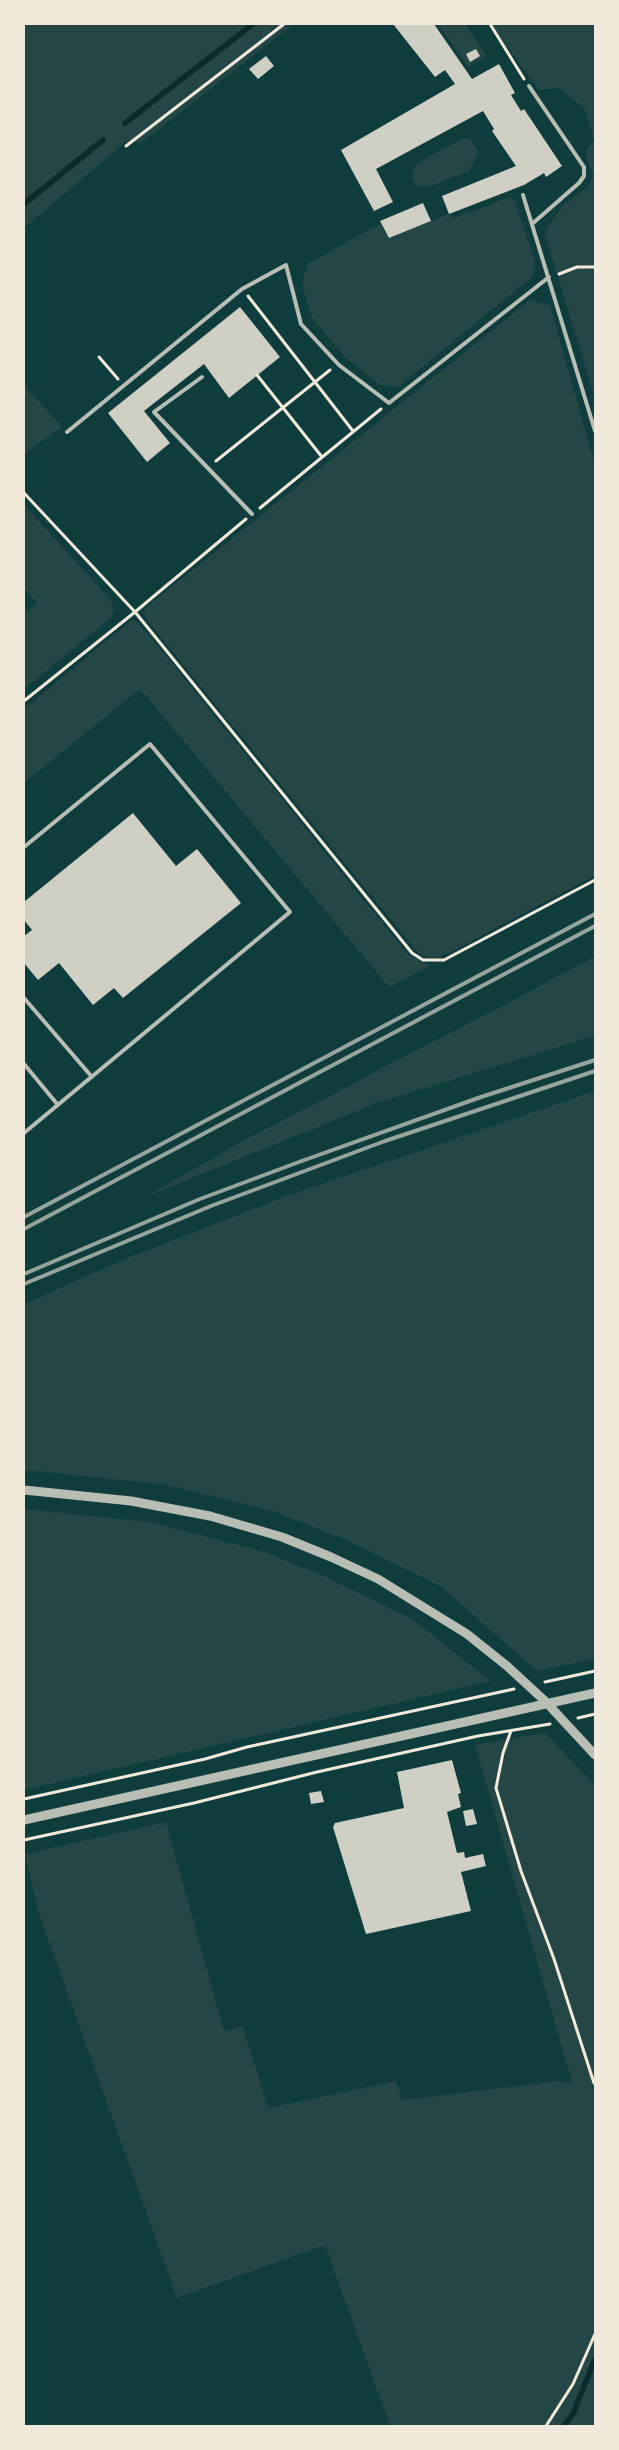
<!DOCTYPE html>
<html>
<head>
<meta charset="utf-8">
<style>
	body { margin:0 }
	#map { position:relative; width:619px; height:2450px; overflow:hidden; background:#0f3d3e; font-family:"IBM Plex Sans",sans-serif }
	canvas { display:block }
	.frame { position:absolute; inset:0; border:25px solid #f1e9da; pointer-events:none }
</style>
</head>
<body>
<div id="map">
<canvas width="619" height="2450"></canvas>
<div class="frame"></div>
</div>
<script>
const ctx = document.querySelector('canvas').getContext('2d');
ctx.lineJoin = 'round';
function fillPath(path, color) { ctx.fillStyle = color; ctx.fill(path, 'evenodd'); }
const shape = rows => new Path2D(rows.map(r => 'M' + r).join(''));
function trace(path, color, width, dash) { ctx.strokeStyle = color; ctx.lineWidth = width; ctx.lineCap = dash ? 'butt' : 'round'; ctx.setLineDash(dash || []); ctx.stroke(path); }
const green = shape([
	[24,24,294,24,141,143,127,141,24,228],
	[438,24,465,24,487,56,468,67],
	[490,24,595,24,595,398,544,232,564,204,588,187,593,175,585,153,594,140,585,109,559,88,539,90],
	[464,138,471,139,479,152,469,171,431,186,416,186,412,177,416,164],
	[510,197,515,201,536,265,532,277,398,387,380,385,346,358,312,318,303,289,304,273,308,263,381,224,389,238,449,214,454,218],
	[530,300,550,305,595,465,595,875,457,949,437,958,428,958,419,954,149,623,143,613,149,605],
	[24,385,62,427,24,454],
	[24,505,111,600,114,610,111,618,24,689,24,614,37,603,24,588],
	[133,619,150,636,409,956,431,965,389,987,140,689,24,783,24,709],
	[595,957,595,1036,377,1103,143,1198,241,1142],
	[595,1091,595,1659,537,1671,440,1586,343,1539,275,1512,162,1484,24,1470,24,1304,120,1261,286,1196],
	[24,1509,151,1522,265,1552,326,1577,411,1618,491,1681,24,1790],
	[545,1733,595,1785,595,2426,390,2426,325,2245,177,2298,39,1914,25,1854,166,1822,224,2031,243,2026,268,2108,396,2081,402,2100,559,2081,572,2083,475,1745]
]);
const stream = shape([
	[125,123,253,24],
	[24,204,103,140],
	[564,2426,573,2414,595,2359]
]);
const building = shape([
	[393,24,434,24,472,79,499,64,515,93,511,95,521,111,524,109,562,166,546,177,544,173,524,185,449,214,442,196,516,166,492,131,494,129,483,111,376,169,393,202,374,211,341,150,455,84,445,70,435,77],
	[476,49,480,56,470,62,466,54],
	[266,56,274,66,258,79,249,69],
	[423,203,431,221,389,238,380,221],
	[240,307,280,357,229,398,204,364,144,411,170,443,147,462,108,413],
	[133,813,176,866,197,849,241,903,123,998,114,988,93,1005,59,963,38,980,24,963,24,936,32,930,24,920,24,902],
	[452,1760,461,1793,458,1794,461,1807,447,1812,457,1853,464,1852,465,1858,483,1854,486,1866,461,1872,471,1911,366,1934,333,1827,335,1823,404,1808,397,1772],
	[321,1791,324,1802,311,1804,309,1793],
	[473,1809,477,1824,466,1826,463,1811]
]);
const path = shape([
	[490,24,524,79],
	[126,146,284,24],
	[559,274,577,267,595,267],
	[248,296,353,431],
	[99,357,118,379],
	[257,375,322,457],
	[216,461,330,370],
	[24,493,135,612,412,953,423,960,444,960,595,880],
	[260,508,381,409],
	[24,701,135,612,246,519],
	[545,1682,595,1671],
	[578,1718,595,1714],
	[511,1731,503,1753,496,1788,521,1871,554,1959,594,2083],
	[24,1799,205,1759,247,1747,514,1689],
	[24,1840,194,1803,317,1772,478,1736,550,1724],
	[546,2426,573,2384,595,2334]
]);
const service = shape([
	[529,86,584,167,584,176,579,183,532,224],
	[523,195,595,431],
	[202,377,154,412,252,514],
	[67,432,242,289,286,265,301,324,339,365,389,403,549,277],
	[24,847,150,744,290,912,24,1133],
	[24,998,92,1077],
	[24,1064,58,1105]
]);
const tertiary = shape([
	[24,1490,131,1501,210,1516,282,1537,331,1557,378,1579,467,1634,507,1666,545,1701,595,1755],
	[24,1820,595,1693]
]);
const rail = shape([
	[24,1217,595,914],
	[24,1229,595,926],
	[24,1274,200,1199,299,1162,481,1097,595,1060],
	[24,1284,211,1206,385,1141,595,1071]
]);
fillPath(green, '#244646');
trace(stream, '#0a2a2b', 5.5);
fillPath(building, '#cfcfc3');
trace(path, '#f1e9da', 3);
trace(service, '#b8beb3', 4);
trace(tertiary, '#b8beb3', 9);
trace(rail, '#97a49c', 4);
</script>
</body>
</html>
